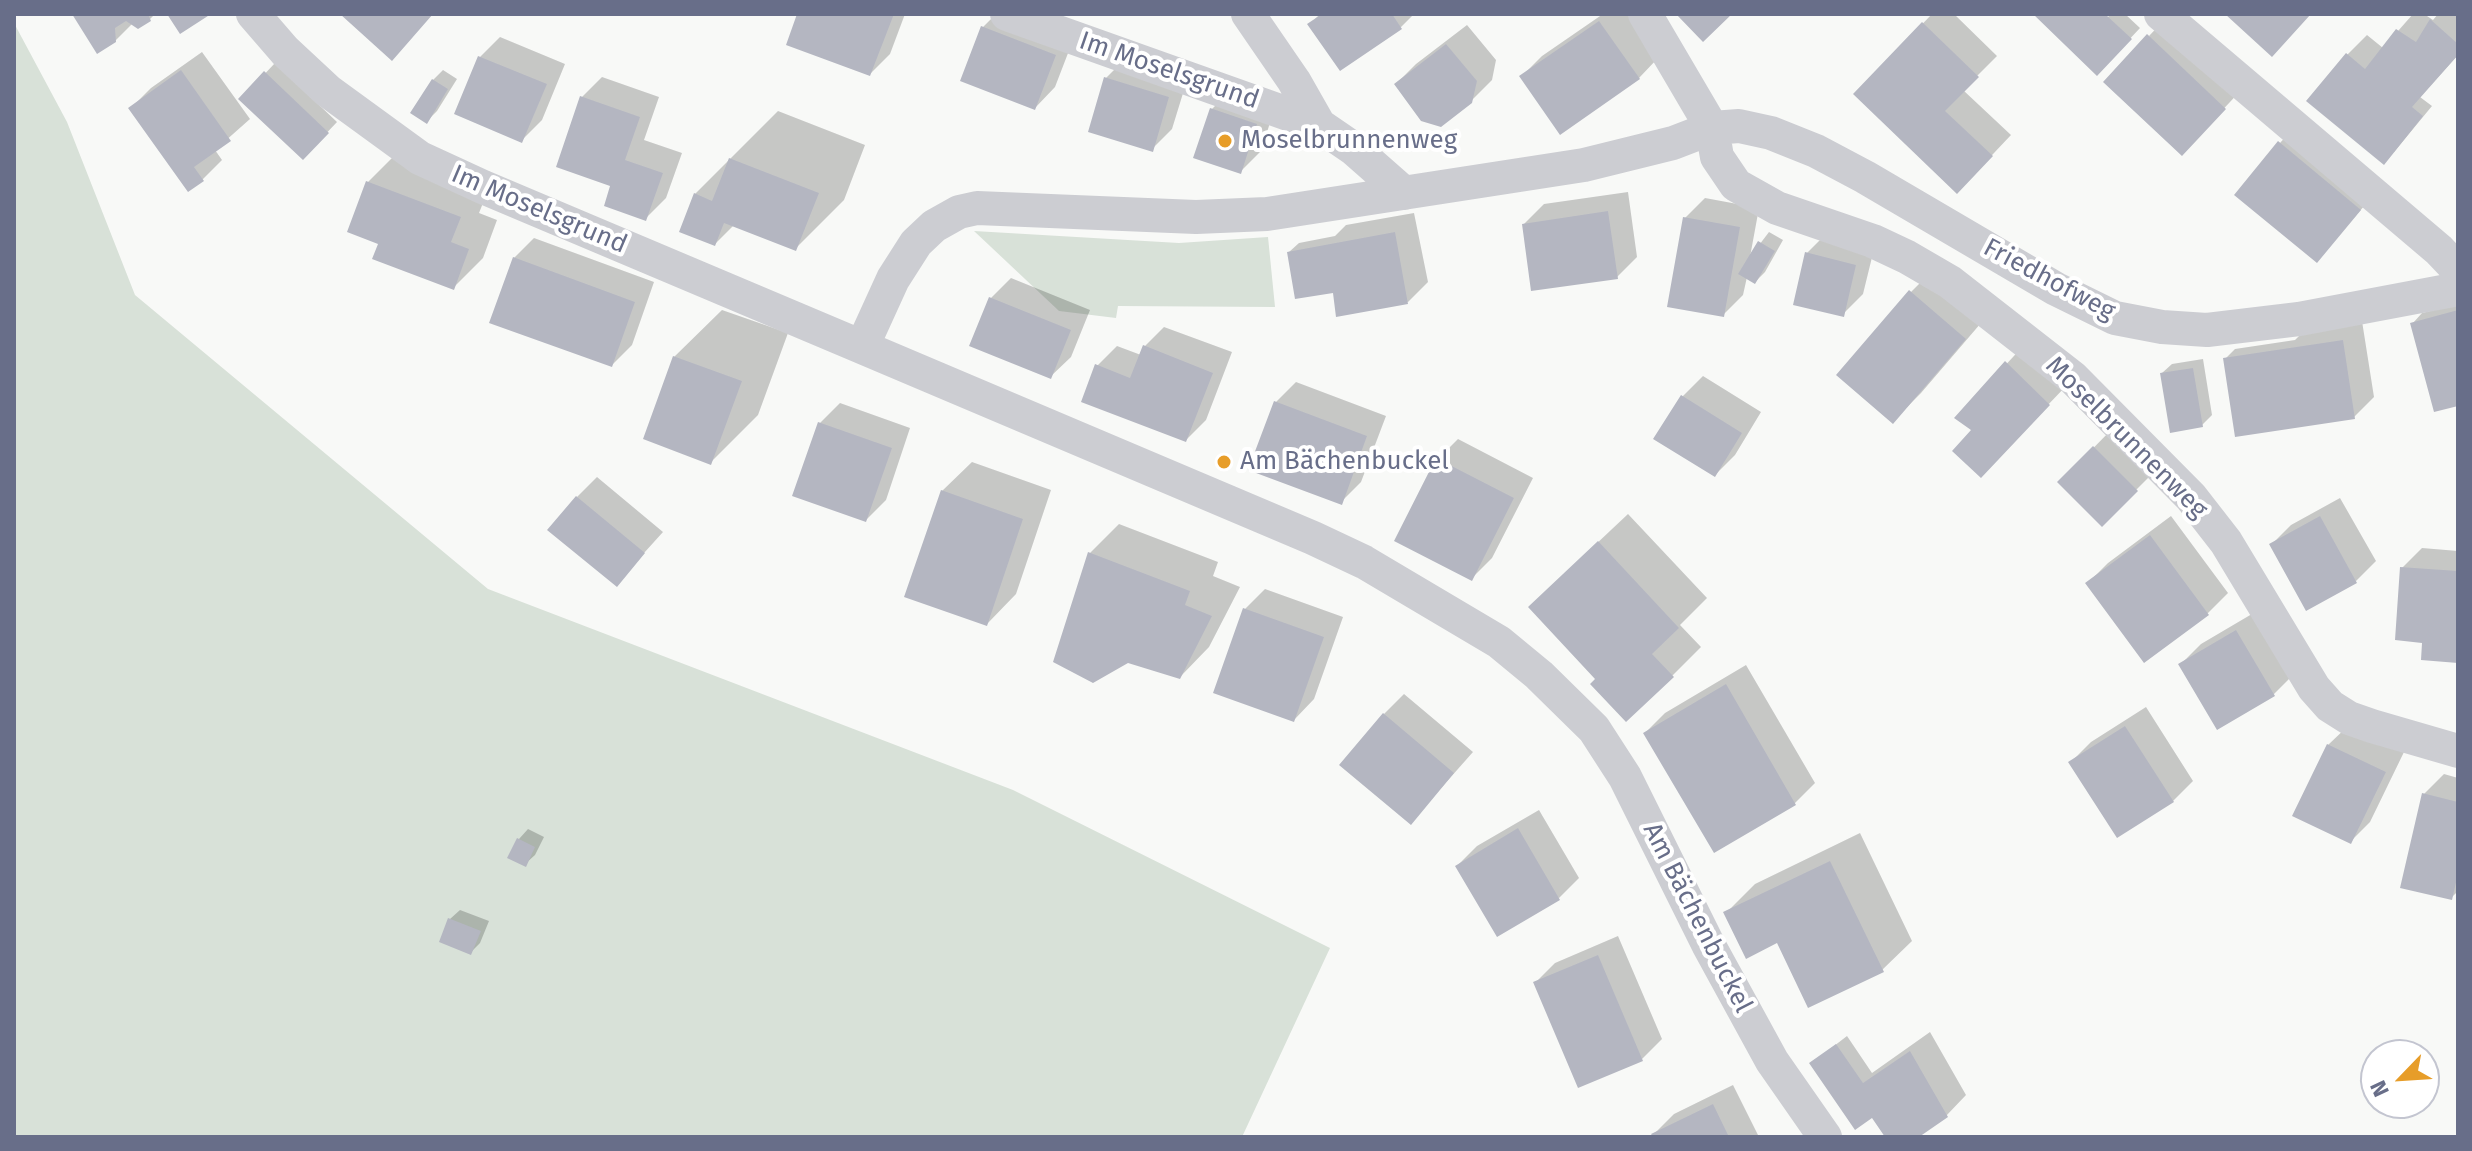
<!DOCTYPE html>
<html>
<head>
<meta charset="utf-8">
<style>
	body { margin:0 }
	#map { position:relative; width:2472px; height:1151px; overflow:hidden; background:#f8f9f7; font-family:"Fira Sans",sans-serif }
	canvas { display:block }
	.frame { position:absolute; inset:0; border:16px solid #686e89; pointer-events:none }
	.north { position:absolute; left:2360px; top:1039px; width:80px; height:80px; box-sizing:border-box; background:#fff; border:2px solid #c3c5d0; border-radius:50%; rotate:245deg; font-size:22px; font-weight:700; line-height:32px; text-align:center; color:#686e89 }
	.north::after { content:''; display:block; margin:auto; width:28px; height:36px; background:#e79d29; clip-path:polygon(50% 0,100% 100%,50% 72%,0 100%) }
</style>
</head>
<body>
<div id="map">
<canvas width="2472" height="1151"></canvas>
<div class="frame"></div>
<div class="north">N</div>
</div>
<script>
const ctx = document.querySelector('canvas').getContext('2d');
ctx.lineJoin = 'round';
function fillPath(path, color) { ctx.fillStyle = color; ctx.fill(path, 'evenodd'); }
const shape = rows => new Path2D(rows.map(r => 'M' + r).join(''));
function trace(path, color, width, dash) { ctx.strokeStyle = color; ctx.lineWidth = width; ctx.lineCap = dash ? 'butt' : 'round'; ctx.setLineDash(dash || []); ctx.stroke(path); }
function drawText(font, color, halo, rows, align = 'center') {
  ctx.font = font + ' "Fira Sans",sans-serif'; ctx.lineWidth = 8; ctx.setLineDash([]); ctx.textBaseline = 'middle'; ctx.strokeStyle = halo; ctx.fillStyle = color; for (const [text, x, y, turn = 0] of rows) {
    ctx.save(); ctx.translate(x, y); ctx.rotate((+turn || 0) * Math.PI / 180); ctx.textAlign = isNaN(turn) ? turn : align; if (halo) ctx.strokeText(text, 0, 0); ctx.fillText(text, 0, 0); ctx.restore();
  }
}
const green = shape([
	[14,23,67,122,135,295,488,589,1013,790,1330,948,1242,1137,14,1137],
	[974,231,1179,243,1268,237,1275,307,1118,306,1116,318,1059,311]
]);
const shadow = shape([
	[74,14,155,14,150,19,133,23,115,41],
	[800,14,905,14,890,54,870,74],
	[996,14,1075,35,1055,87,1035,108,983,27],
	[1320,14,1414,14,1401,27,1310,24],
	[1603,14,1628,14,1658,58,1639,78,1522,76,1542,56],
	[1932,14,1954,14,1997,56,1963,90,2011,135,1977,171,1855,94],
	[2036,14,2106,14,2102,18,2105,20,2111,14,2125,14,2140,28,2097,74],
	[2413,14,2424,14,2433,20,2438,14,2458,14,2458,55,2420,97,2432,106,2394,152,2347,55,2367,35,2383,48],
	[2168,16,2244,87,2201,133,2149,36],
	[1467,25,1496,60,1492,80,1471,101,1396,84,1416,64],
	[500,37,565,64,542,120,522,140,480,57],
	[202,52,250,119,215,150,222,160,202,180,131,108,151,88],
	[1126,58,1188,77,1172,129,1152,149,1106,78],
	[275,63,337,122,303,158,241,99],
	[443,70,457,79,437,111,427,121,433,80],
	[602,77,659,97,644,140,682,153,666,198,646,218,613,184,582,97],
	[1232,89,1276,104,1261,151,1241,171,1212,109],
	[778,111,865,145,844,200,796,248,734,225,715,244,695,194],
	[2289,133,2379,189,2317,260,2280,143],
	[397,153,489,188,479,213,497,220,483,258,454,287,381,242,368,182],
	[1628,192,1637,257,1617,277,1524,224,1544,204],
	[1705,198,1759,208,1750,257,1769,232,1783,240,1765,272,1755,282,1747,277,1743,295,1723,315,1685,218],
	[1414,213,1428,282,1408,302,1334,291,1289,252,1299,243,1335,236,1346,225],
	[1827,233,1875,245,1863,294,1843,314,1807,253],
	[534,238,654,282,632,345,612,365,514,258],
	[1940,263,1993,309,1921,393,1892,422,1911,292],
	[1011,278,1090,310,1071,357,1050,377,991,298],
	[2458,304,2458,404,2413,323,2422,313],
	[722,310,788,333,758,415,711,462,674,357],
	[2362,321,2374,397,2354,417,2225,359,2235,349,2295,340,2305,330],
	[1164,327,1232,352,1206,420,1186,440,1097,366,1117,346,1141,355,1144,347],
	[2027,342,2068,384,2000,455,1957,417],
	[2203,359,2212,415,2202,425,2162,373,2172,364],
	[1703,376,1761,412,1735,455,1715,475,1656,438,1683,396],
	[1296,382,1386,416,1361,482,1341,502,1251,469,1276,402],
	[840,403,910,428,886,500,866,520,820,423],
	[2114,427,2157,469,2102,524,2060,482],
	[1458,439,1533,478,1492,558,1472,578,1438,459],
	[972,462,1051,490,1016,594,987,624,942,491],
	[597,477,663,532,616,584,577,497],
	[2340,498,2376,561,2356,581,2271,545,2291,525],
	[1628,514,1707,598,1680,625,1701,647,1672,676,1598,678,1560,578],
	[2171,516,2228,593,2208,613,2144,660,2088,583,2108,563],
	[1119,524,1218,562,1213,576,1240,587,1209,647,1180,677,1090,553],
	[2422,548,2458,551,2458,661,2424,641,2402,568],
	[1265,589,1343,617,1314,699,1294,720,1245,609],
	[2257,611,2294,674,2274,694,2217,727,2181,664,2201,644],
	[1746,665,1815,783,1795,803,1715,850,1645,733,1665,713],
	[1404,694,1473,752,1411,822,1384,714],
	[2146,707,2193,781,2173,801,2071,762,2091,742],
	[2349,725,2404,752,2370,822,2350,842,2328,745],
	[2444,774,2458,778,2458,891,2451,898,2424,794],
	[1539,810,1579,878,1559,898,1457,866,1477,846],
	[528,829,544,837,535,855,525,864,519,839],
	[1860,833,1912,941,1882,970,1778,941,1726,913,1755,884],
	[460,910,489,921,480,943,470,953,450,919],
	[1618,936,1662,1039,1642,1059,1535,983,1555,963],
	[1930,1032,1966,1095,1946,1116,1916,1137,1887,1137,1873,1115,1812,1063,1847,1036,1872,1073],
	[1733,1085,1759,1137,1655,1137,1654,1134,1674,1114]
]);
const building = shape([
	[72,14,148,14,151,21,138,29,126,21,115,28,116,42,97,54],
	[167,14,211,14,180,34],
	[340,14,433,14,392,61],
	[797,14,894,14,870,76,786,45],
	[1322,14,1392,14,1402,29,1340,71,1307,24],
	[1676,14,1732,14,1703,42],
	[2033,14,2105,14,2132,39,2097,76],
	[2225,14,2311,14,2272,57],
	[2430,19,2458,44,2458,55,2412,107,2423,116,2384,165,2306,101,2346,53,2365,69,2396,29,2416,42],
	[1599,21,1640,79,1560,135,1519,76],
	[1922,22,1979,77,1945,111,1993,156,1957,194,1853,94],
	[981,26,1056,55,1035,110,960,81],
	[2147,34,2226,109,2182,156,2103,82],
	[1446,44,1477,81,1472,103,1441,127,1421,121,1394,84],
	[478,56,547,84,522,143,454,114],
	[181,70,231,141,194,167,204,181,188,192,128,108],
	[264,71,329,133,303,160,238,99],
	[1104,77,1169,97,1153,152,1088,132],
	[432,79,448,89,427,124,410,113],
	[580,96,640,117,625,160,663,173,646,221,604,206,610,186,556,167],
	[1210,108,1257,124,1241,174,1193,158],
	[2278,141,2361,210,2317,263,2234,195],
	[729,158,819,193,796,251,724,223,715,246,679,232,694,193,712,201],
	[366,181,461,217,451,242,469,249,454,290,372,259,378,244,347,232],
	[1608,211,1618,279,1531,291,1522,224],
	[1683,217,1740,227,1724,317,1667,307],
	[1395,232,1408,304,1336,317,1333,293,1295,299,1287,252],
	[1758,241,1775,251,1755,284,1738,274],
	[1805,252,1856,265,1844,317,1793,305],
	[513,257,635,302,612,367,489,323],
	[1909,290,1966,339,1893,424,1836,375],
	[989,297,1071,330,1051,379,969,346],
	[2458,310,2458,406,2434,412,2410,323],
	[2343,340,2355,419,2235,437,2223,358],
	[1143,345,1213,373,1186,442,1081,402,1095,364,1130,378],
	[673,356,742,381,711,465,643,439],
	[2005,361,2050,405,1981,478,1952,451,1971,430,1954,418],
	[2193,368,2203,427,2170,433,2160,373],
	[1681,395,1742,433,1715,477,1653,439],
	[1274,401,1367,436,1342,505,1248,470],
	[818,422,892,448,866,522,792,496],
	[2093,446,2138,491,2102,527,2057,482],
	[1436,458,1514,498,1472,581,1394,541],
	[941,490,1023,519,987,626,904,597],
	[576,496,645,553,617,587,547,530],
	[2320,516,2357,583,2306,611,2269,544],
	[2150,535,2209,615,2144,663,2085,583],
	[1598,541,1679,628,1652,654,1674,677,1626,722,1590,684,1595,679,1528,607],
	[1088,552,1190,591,1185,605,1212,616,1180,679,1128,663,1093,683,1053,662],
	[2400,567,2458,571,2458,663,2421,660,2422,643,2395,640],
	[1243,608,1324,637,1294,722,1213,693],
	[2236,630,2275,696,2217,730,2178,664],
	[1726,684,1796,805,1714,853,1643,733],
	[1383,713,1454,773,1411,825,1339,765],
	[2125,726,2174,802,2117,838,2068,762],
	[2327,744,2386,772,2351,844,2292,816],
	[2422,793,2458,802,2458,874,2452,900,2400,888],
	[1518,828,1560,900,1497,937,1455,866],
	[517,838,535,847,526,867,507,858],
	[1830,861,1884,972,1808,1008,1777,943,1746,959,1723,912],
	[448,918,481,931,471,955,439,942],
	[1598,955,1643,1061,1578,1088,1533,982],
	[1836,1044,1863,1083,1910,1051,1948,1117,1919,1137,1885,1137,1872,1118,1855,1130,1809,1063],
	[1713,1104,1729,1137,1653,1137,1651,1134]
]);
const minor = shape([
	[253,14,285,51,328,91,420,158,483,187,862,347],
	[1007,14,1319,125,1354,149,1404,193],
	[1248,14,1294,81,1319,125],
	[1645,14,1712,128,1717,157,1736,185,1777,208,1873,241,1907,257,1950,282,2073,378,2191,497,2226,542,2314,688,2330,706,2349,718,2372,726,2458,751],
	[2161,14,2439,250,2458,270],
	[1825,1137,1772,1061,1708,944,1625,777,1594,729,1539,675,1499,642,1364,562,1313,538,862,347,893,279,916,243,934,226,959,212,977,208,1196,217,1267,214,1584,165,1673,143,1712,128,1739,126,1771,133,1816,151,1865,177,2056,289,2115,318,2162,327,2207,330,2299,319,2458,289]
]);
const markers = [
	[1225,141,8,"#e79d29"],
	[1224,462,8,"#e79d29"]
];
const streetNames = [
	["Im Moselsgrund",1169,71,19],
	["Im Moselsgrund",539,210,23],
	["Friedhofweg",2049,280,28],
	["Moselbrunnenweg",2126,438,45],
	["Am Bächenbuckel",1697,918,63]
];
const poiNames = [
	["Moselbrunnenweg",1241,141],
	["Am Bächenbuckel",1240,462]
];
fillPath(green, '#d8e1d8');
fillPath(shadow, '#0003');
fillPath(building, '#b4b6c1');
trace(minor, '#cccdd2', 34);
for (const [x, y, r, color] of markers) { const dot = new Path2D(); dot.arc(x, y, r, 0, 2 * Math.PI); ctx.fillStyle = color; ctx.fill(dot); trace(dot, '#fff', 3); }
drawText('26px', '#686e89', '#fff', streetNames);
drawText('26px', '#686e89', '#fff', poiNames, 'left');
</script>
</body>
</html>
